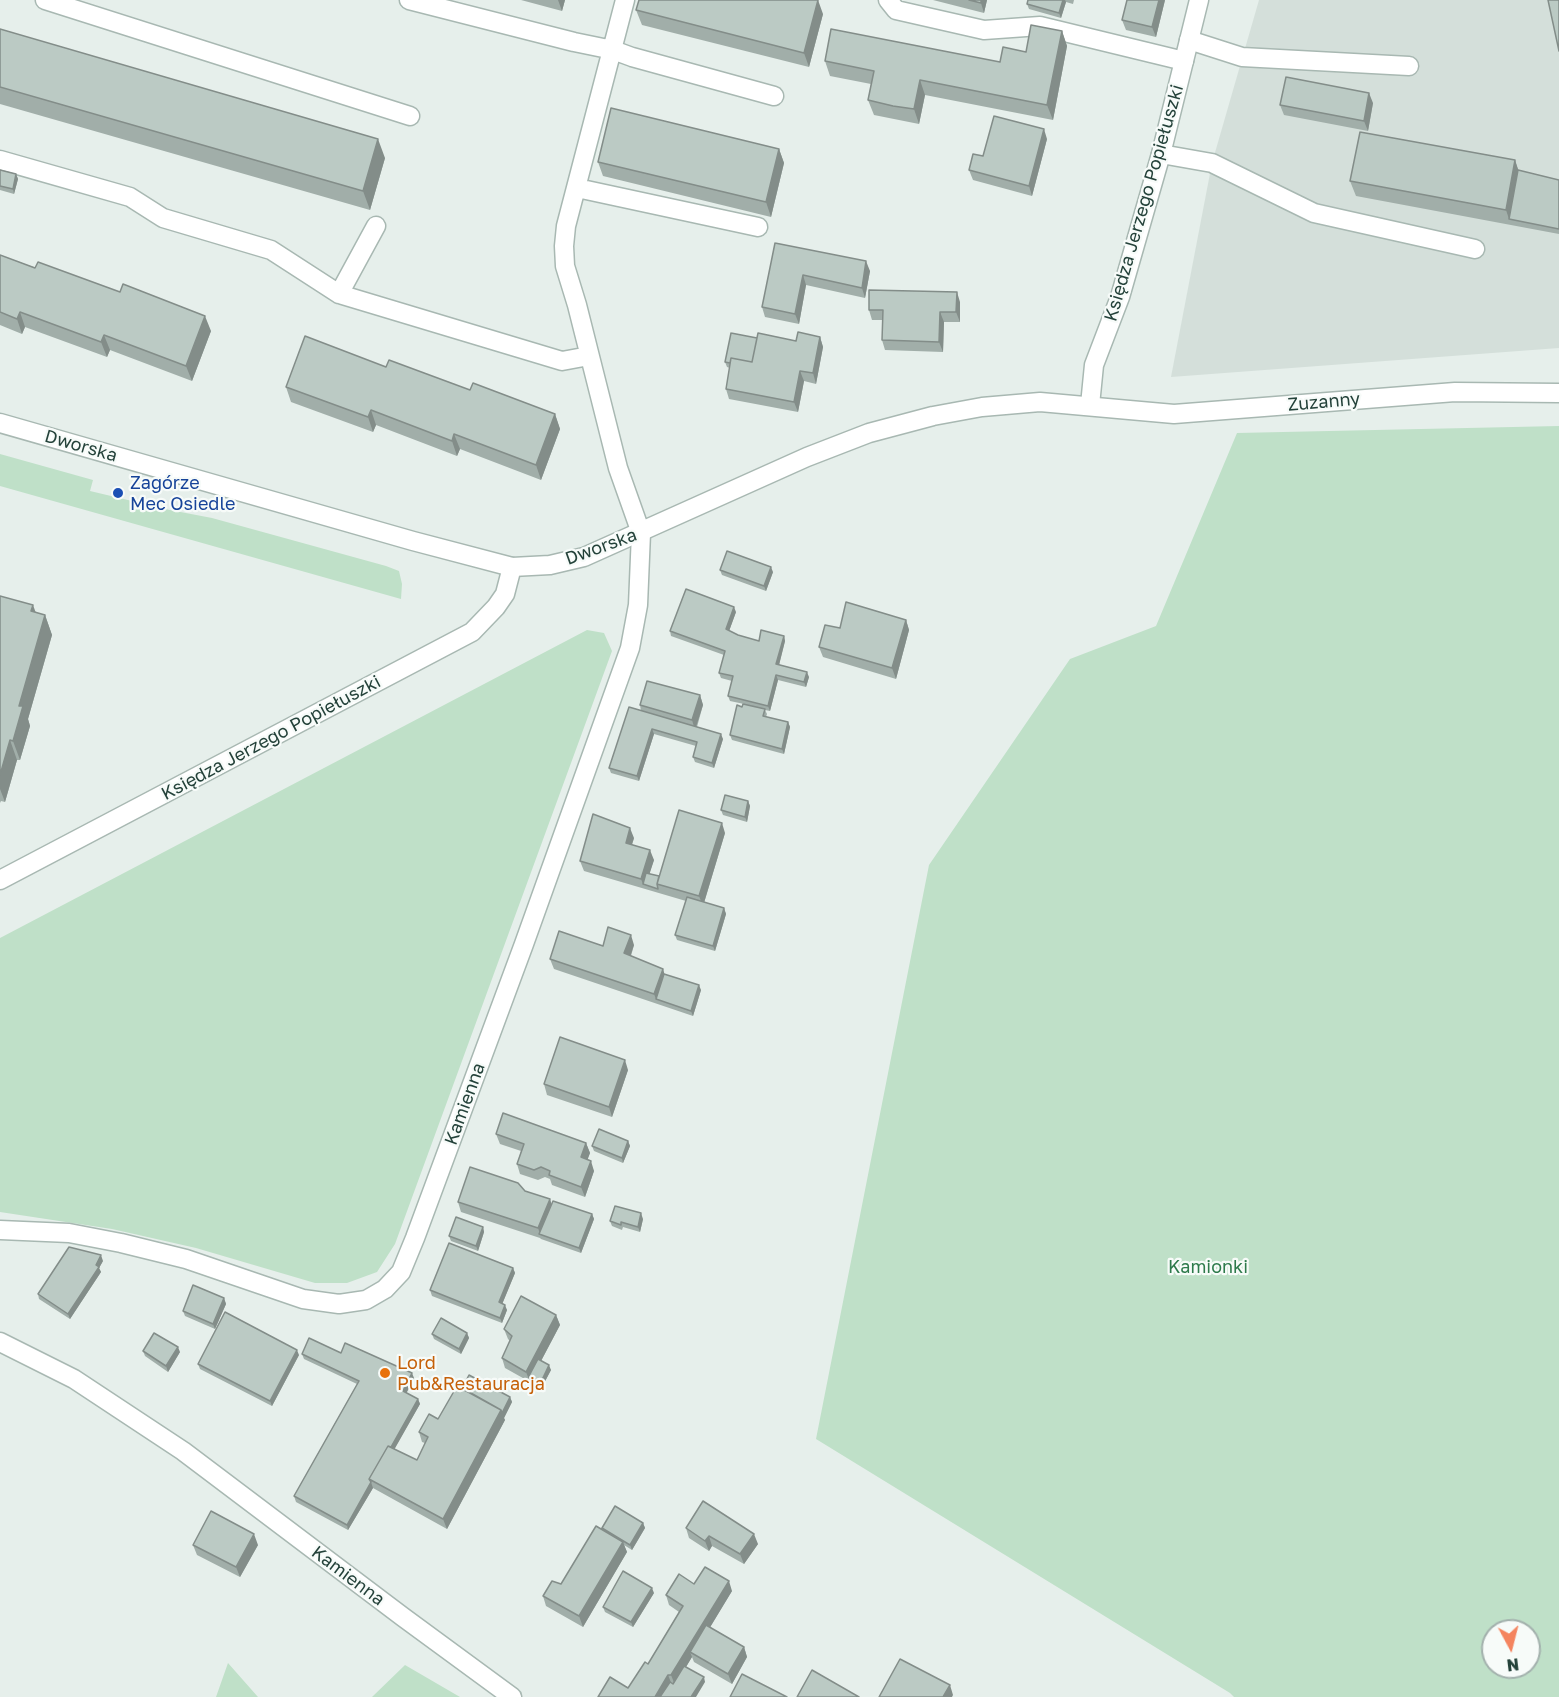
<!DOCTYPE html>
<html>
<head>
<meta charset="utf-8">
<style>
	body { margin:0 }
	#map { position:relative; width:1559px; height:1697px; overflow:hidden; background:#e6efeb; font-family:"Golos Text",sans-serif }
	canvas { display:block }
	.north { position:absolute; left:1481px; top:1619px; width:60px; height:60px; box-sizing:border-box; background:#f7fbf9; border:2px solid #a3b1ad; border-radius:50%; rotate:173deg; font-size:16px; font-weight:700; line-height:24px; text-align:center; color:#24423a }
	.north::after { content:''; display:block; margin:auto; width:21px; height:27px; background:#f4845f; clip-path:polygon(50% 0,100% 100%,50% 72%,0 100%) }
</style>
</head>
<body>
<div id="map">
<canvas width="1559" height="1697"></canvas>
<div class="north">N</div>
</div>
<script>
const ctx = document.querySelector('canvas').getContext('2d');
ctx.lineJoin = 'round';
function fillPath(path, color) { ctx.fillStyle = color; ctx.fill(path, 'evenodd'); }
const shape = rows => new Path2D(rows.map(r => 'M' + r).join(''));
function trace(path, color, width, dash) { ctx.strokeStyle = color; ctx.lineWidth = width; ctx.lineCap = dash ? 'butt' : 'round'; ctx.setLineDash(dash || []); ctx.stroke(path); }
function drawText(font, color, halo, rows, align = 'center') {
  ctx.font = font + ' "Golos Text",sans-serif'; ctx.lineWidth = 4.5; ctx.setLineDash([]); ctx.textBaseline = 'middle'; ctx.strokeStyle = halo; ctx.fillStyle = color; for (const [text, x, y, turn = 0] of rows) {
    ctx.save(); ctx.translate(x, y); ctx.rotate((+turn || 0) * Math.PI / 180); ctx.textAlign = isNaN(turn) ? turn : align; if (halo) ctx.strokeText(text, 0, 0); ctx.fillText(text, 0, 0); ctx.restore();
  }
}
const built = shape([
	[1259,0,1559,0,1559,348,1171,377,1212,163]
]);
const green = shape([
	[1559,426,1559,1697,1234,1697,1230,1693,816,1439,929,865,1070,659,1156,626,1237,433],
	[1493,1631,1529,1631,1529,1667,1493,1667],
	[0,454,93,480,90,491,170,510,212,518,386,566,399,571,402,584,401,599,0,486],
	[587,630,604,633,612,651,395,1244,377,1272,347,1283,315,1283,196,1248,112,1229,0,1212,0,938],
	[228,1663,258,1697,216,1697],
	[405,1665,460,1697,372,1697]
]);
const service = shape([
	[45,0,410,116],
	[409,0,574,42,613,50,632,57,774,96],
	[625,0,566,226,564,246,565,266,577,305,618,468,641,533],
	[888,0,896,10,984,30,1040,26,1184,61],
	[1189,40,1242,57,1409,66],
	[1161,154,1212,163,1314,213,1475,249],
	[0,160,130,197,163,218,271,250,339,294,562,361,589,356],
	[577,188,758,227],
	[339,294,376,226]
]);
const minor = shape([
	[1090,405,1094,365,1120,297,1161,154,1199,0],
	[0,880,472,632,496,607,505,594,512,567],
	[0,1230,69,1233,121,1243,186,1259,303,1299,339,1304,366,1300,385,1289,401,1272,415,1238,524,944,630,648,638,605,641,533],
	[0,1342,74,1379,183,1451,403,1617,512,1697]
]);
const tertiary = shape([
	[0,423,413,541,512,567,550,565,584,557,807,457,869,433,933,416,982,407,1040,402,1174,414,1455,392,1559,393]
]);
const wall = shape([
	[521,0,565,0,562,11],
	[933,0,987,0,984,13],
	[1028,0,1074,0,1073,4,1066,2,1061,18,1029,9,1027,4],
	[1165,0,1156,37,1126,30,1122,20],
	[636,10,823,14,809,67,642,25],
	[0,29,385,158,370,210,0,104],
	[1062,31,1067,46,1053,120,925,95,919,124,874,115,868,100,871,84,830,76,825,61,1000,62,1026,52],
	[1373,103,1368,131,1284,115,1280,105],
	[1047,139,1032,196,973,180,969,170,983,156],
	[779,149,784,163,771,217,603,176,598,162],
	[1515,160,1518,170,1559,180,1559,234,1356,196,1350,181],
	[0,170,16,174,18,179,14,194,0,190],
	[775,243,870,271,865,298,806,285,799,324,765,317,762,307],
	[0,255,211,331,192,381,110,350,107,357,25,327,22,334,0,325],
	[960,302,960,322,944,322,943,352,885,350,882,340,882,320,872,320,869,310],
	[820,337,823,347,816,384,804,381,798,412,729,399,726,389,730,368,727,367,725,362,757,338,796,341],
	[386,367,555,414,560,429,541,480,460,449,457,456,376,425,373,432,291,402,286,387],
	[720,570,773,572,766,591,722,575],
	[0,596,36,613,45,615,52,635,28,719,30,726,20,760,17,760,5,802,1,801,0,803],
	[736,612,729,631,738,635,759,641,784,636,785,641,779,665,809,677,806,687,778,680,770,711,765,710,767,714,766,717,788,722,790,727,784,754,732,740,730,735,742,707,744,704,730,701,728,696,732,681,721,678,719,673,724,655,671,636,670,631],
	[906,620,909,630,896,679,823,657,819,647,840,628],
	[700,695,703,705,697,727,723,739,714,768,695,762,693,757,696,746,654,734,639,781,611,773,609,768,641,711,640,705],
	[748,801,750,806,747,822,723,815,721,810],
	[725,833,704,903,724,908,726,914,715,951,677,940,675,935,686,901,584,871,580,861,634,838,632,845,654,860,649,874,659,876],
	[634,945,631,956,663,969,664,974,701,990,693,1016,554,969,550,959,603,946],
	[628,1070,612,1117,547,1095,544,1084],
	[496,1134,586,1143,590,1153,587,1159,594,1171,585,1197,552,1185,550,1179,545,1177,538,1180,520,1174,517,1164,521,1151,500,1144],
	[628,1141,630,1146,623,1163,594,1151,592,1146],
	[525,1191,550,1199,551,1204,592,1214,594,1219,581,1253,541,1239,540,1238,461,1212,458,1202],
	[643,1219,640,1232,623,1227,622,1230,612,1226,610,1221],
	[483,1227,484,1232,478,1251,451,1241,449,1236],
	[103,1261,99,1268,101,1272,70,1319,39,1299,38,1294],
	[513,1268,515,1273,502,1304,507,1310,502,1323,432,1296,430,1290],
	[224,1298,226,1304,215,1329,185,1316,183,1311],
	[556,1315,560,1325,541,1361,551,1370,542,1387,531,1382,531,1380,530,1382,505,1368,502,1358,510,1341,508,1339,504,1329],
	[467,1333,469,1338,461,1354,434,1339,432,1334],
	[143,1351,180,1352,168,1372,145,1356],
	[341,1353,414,1378,406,1393,418,1399,420,1404,394,1449,417,1460,425,1443,422,1442,419,1432,438,1419,462,1388,510,1397,512,1402,504,1418,505,1420,447,1529,373,1488,348,1530,296,1502,294,1496,357,1384,304,1359,302,1354],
	[299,1355,272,1406,200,1369,198,1364],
	[643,1523,645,1528,632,1550,624,1545,627,1552,583,1627,546,1606,543,1596,561,1584,603,1530,602,1528],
	[686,1528,758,1544,744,1564,712,1546,709,1551,689,1538],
	[193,1545,258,1545,240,1577,197,1555],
	[694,1584,732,1591,710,1627,744,1647,747,1657,732,1684,694,1662,692,1657,686,1667,705,1682,628,1688,648,1664,679,1612,669,1605,666,1595],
	[654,1593,633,1627,605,1612,603,1607]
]);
const shadedWall = shape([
	[558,0,565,0,562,11],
	[818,0,823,14,809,67,804,53],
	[981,0,987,0,984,13,981,3],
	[1063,0,1065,0,1066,2,1061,18,1059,13],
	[1159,0,1165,0,1156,37,1152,27],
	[1062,31,1067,46,1053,120,1047,105],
	[920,80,925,95,919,124,914,109],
	[1369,93,1373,103,1368,131,1364,121],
	[1044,129,1047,139,1032,196,1029,186],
	[378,139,385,158,370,210,363,191],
	[779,149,784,163,771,217,766,202],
	[1515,160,1520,175,1509,219,1506,210],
	[16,174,18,179,14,194,13,189],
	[866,261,870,271,865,298,862,288],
	[803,275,806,285,799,324,795,314],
	[957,292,960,302,960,322,956,312],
	[20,312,25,327,22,334,17,319],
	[940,312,944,322,943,352,939,342],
	[205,316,211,331,192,381,186,366],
	[104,335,110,350,107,357,101,342],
	[820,337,823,347,816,384,813,373],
	[800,371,804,381,798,412,794,402],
	[371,410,376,425,373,432,368,417],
	[555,414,560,429,541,480,536,465],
	[454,434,460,449,457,456,452,441],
	[771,567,773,572,766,591,764,586],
	[33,605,40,624,31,611],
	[734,607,736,612,728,634,726,629],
	[45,615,52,635,28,719,30,726,20,760,13,741,19,706],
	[906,620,909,630,896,679,892,668],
	[784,636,785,641,778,669,776,664],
	[807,672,809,677,806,687,804,682],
	[776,675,778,680,770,711,768,706],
	[700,695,703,705,695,730,692,720],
	[788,722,790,727,784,754,782,749],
	[652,729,654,734,639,781,637,776],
	[721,734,723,739,714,768,712,763],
	[10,740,17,760,5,802,0,789,0,775],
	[748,801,750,806,747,822,745,817],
	[722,823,725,833,703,906,699,896],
	[630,828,634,838,629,853,626,843],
	[650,850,654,860,646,885,643,884,641,879],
	[724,908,726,914,715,951,713,946],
	[631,935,634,945,628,963,624,953],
	[663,969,666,979,656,999,654,994],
	[699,985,701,990,693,1016,691,1011],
	[625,1060,628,1070,612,1117,609,1107],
	[628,1141,630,1146,623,1163,622,1158],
	[586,1143,590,1153,585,1167,581,1157],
	[591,1161,594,1171,585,1197,581,1187],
	[550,1199,553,1209,540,1234,538,1228],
	[641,1213,643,1219,640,1232,638,1227],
	[592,1214,594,1219,581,1253,579,1248],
	[483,1227,484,1232,478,1251,476,1246],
	[101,1255,103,1261,99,1268,101,1272,70,1319,68,1314],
	[513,1268,515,1273,501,1307,499,1302],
	[224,1298,226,1304,215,1329,213,1324],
	[505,1305,507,1310,502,1323,500,1318],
	[556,1315,560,1325,532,1378,529,1376,531,1380,530,1382,526,1372],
	[467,1333,469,1338,461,1354,459,1349],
	[178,1347,180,1352,168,1372,166,1366],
	[297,1350,299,1355,272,1406,270,1401],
	[549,1365,551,1370,542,1387,541,1382],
	[412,1373,414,1378,405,1396,403,1391],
	[510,1397,512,1402,504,1418,505,1420,447,1529,443,1519,501,1410],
	[418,1399,420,1404,376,1482,372,1480],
	[371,1482,373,1488,348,1530,347,1525],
	[643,1523,645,1528,632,1550,630,1545],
	[254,1534,258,1545,240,1577,236,1567],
	[754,1534,758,1544,744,1564,740,1554],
	[709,1536,712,1546,709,1551,705,1541],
	[623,1542,627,1552,583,1627,579,1616],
	[729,1581,732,1591,694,1654,690,1652,692,1657,675,1685,671,1675],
	[652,1588,654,1593,633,1627,631,1622],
	[744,1647,747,1657,732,1684,728,1674],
	[668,1675,672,1685,664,1697,655,1697],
	[704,1677,705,1682,696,1697,691,1697],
	[950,1685,953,1695,952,1697,943,1697]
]);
const building = shape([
	[639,0,818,0,804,53,636,10,639,0],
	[969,0,981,0,981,3,969,0],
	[1028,0,1063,0,1059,13,1027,4,1028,0],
	[1127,0,1159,0,1152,27,1122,20,1127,0],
	[1548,0,1559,0,1559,51,1548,0],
	[1031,25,1062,31,1047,105,920,80,914,109,893,106,868,100,874,71,825,61,831,29,1000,62,1003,47,1026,52,1031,25],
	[0,29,378,139,363,191,0,87,0,29],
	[1286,77,1369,93,1364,121,1280,105,1286,77],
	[611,108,779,149,766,202,598,162,611,108],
	[994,116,1044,129,1029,186,969,170,973,154,983,156,994,116],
	[1360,132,1515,160,1506,210,1350,181,1360,132],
	[0,170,16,174,13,189,0,186,0,170],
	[1518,170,1559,180,1559,229,1509,219,1518,170],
	[775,243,866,261,862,288,803,275,795,314,762,307,775,243],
	[0,255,35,268,38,262,120,292,123,284,205,316,186,366,104,335,101,342,20,312,17,319,0,312,0,255],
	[869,290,957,292,956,312,940,312,939,342,882,340,883,310,869,310,869,290],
	[798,332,820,337,813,373,800,371,794,402,726,389,731,358,752,362,758,333,796,341,798,332],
	[731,333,757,338,752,362,731,358,730,363,725,362,731,333],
	[305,336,386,367,389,360,470,390,473,383,555,414,536,465,454,434,452,441,371,410,368,417,286,387,305,336],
	[727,551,771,567,764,586,720,570,727,551],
	[686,589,734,607,726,629,738,635,759,641,761,630,784,636,776,664,807,672,804,682,776,675,768,706,728,696,733,676,719,673,725,651,670,631,686,589],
	[0,596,33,605,31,611,45,615,19,706,23,706,13,741,10,740,0,775,0,596],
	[846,602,906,620,892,668,819,647,825,625,840,628,846,602],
	[647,681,700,695,692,720,640,705,647,681],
	[743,704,765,709,763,716,788,722,782,749,730,735,737,705,742,707,743,704],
	[629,707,721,734,712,763,693,757,697,742,652,729,637,776,609,768,629,707],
	[725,795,748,801,745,817,721,810,725,795],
	[679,810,722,823,699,896,657,884,679,810],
	[593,814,630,828,626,843,650,850,641,879,580,861,593,814],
	[646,873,659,876,657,884,658,889,643,884,646,873],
	[687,897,724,908,713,946,675,935,687,897],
	[608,927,631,935,624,953,663,969,654,994,550,959,559,931,603,946,608,927],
	[664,974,699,985,691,1011,656,999,664,974],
	[560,1037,625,1060,609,1107,544,1084,560,1037],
	[503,1113,586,1143,581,1157,591,1161,581,1187,549,1175,550,1171,541,1167,534,1170,517,1164,524,1144,496,1134,503,1113],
	[599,1129,628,1141,622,1158,592,1146,599,1129],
	[470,1167,518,1183,525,1191,550,1199,538,1228,458,1202,470,1167],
	[553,1201,592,1214,579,1248,539,1234,553,1201],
	[615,1206,641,1213,638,1227,621,1222,621,1225,610,1221,615,1206],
	[456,1217,483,1227,476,1246,449,1236,456,1217],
	[449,1243,513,1268,499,1302,505,1305,500,1318,430,1290,449,1243],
	[69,1247,101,1255,96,1265,99,1267,68,1314,38,1294,69,1247],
	[193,1285,224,1298,213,1324,183,1311,193,1285],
	[521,1296,556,1315,526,1372,502,1358,512,1336,504,1329,521,1296],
	[225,1312,297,1350,270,1401,198,1364,225,1312],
	[441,1318,467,1333,459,1349,432,1334,441,1318],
	[154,1333,178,1347,166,1366,143,1351,154,1333],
	[309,1338,341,1353,345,1343,412,1373,403,1391,418,1399,391,1447,388,1446,369,1479,371,1482,347,1525,294,1496,359,1381,302,1354,309,1338],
	[538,1359,549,1365,541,1382,529,1376,538,1359],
	[469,1375,510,1397,502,1413,501,1410,462,1388,469,1375],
	[457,1386,501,1410,443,1519,369,1479,388,1446,417,1460,428,1437,419,1432,429,1414,438,1419,457,1386],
	[703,1501,754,1534,740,1554,709,1536,705,1541,686,1528,703,1501],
	[615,1506,643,1523,630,1545,602,1528,615,1506],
	[211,1511,254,1534,236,1567,193,1545,211,1511],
	[596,1526,623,1542,579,1616,543,1596,552,1581,561,1584,596,1526],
	[705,1567,729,1581,671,1675,668,1675,655,1697,598,1697,610,1677,628,1688,645,1662,648,1664,683,1606,666,1595,679,1574,694,1584,705,1567],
	[623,1571,652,1588,631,1622,603,1607,623,1571],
	[706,1625,744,1647,728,1674,690,1652,706,1625],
	[900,1659,950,1685,943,1697,879,1697,900,1659],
	[684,1666,704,1677,691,1697,660,1697,670,1682,673,1684,684,1666],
	[812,1670,859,1697,797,1697,812,1670],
	[742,1674,787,1697,730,1697,742,1674]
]);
const markers = [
	[118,493,6,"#1a4fb4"],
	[385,1373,6,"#e8710a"]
];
const streetNames = [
	["Księdza Jerzego Popiełuszki",1144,203,-74],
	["Zuzanny",1324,402,-5],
	["Dworska",81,446,16],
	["Dworska",601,547,-20],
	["Księdza Jerzego Popiełuszki",271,738,-28],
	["Kamienna",465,1104,-70],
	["Kamienna",348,1576,37]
];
const transitNames = [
	["Zagórze",130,483],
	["Mec Osiedle",130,504]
];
const parkNames = [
	["Kamionki",1208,1267]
];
const foodNames = [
	["Lord",397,1363],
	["Pub&Restauracja",397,1384]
];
fillPath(built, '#d4dfda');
fillPath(green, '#bfe0c8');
trace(service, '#a8b8b2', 21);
trace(minor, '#a8b8b2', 21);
trace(tertiary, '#a8b8b2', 21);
trace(service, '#fff', 18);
trace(minor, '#fff', 18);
trace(tertiary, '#fff', 18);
fillPath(wall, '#a1aea9');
fillPath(shadedWall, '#838d89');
fillPath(building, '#bbcac4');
trace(building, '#838d89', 1.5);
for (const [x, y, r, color] of markers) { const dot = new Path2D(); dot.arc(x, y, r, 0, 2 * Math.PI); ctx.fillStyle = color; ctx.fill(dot); trace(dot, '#f7fbf9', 2); }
drawText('18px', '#24423a', '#f7fbf9', streetNames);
drawText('18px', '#164399', '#f7fbf9', transitNames, 'left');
drawText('18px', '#2d7a4b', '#f7fbf9', parkNames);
drawText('18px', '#c56008', '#f7fbf9', foodNames, 'left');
</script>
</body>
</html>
